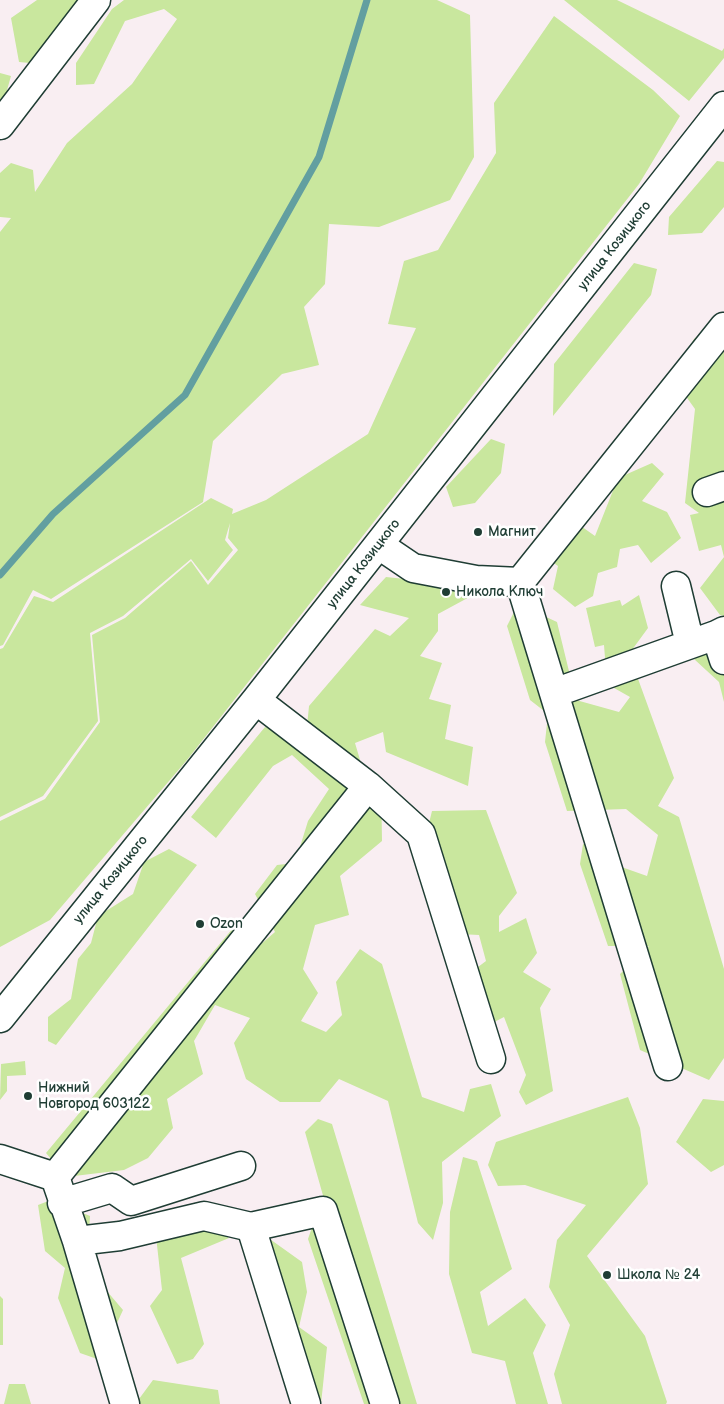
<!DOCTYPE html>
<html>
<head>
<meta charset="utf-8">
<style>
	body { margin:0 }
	canvas { display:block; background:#f9eef2 }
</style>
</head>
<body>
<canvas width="724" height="1404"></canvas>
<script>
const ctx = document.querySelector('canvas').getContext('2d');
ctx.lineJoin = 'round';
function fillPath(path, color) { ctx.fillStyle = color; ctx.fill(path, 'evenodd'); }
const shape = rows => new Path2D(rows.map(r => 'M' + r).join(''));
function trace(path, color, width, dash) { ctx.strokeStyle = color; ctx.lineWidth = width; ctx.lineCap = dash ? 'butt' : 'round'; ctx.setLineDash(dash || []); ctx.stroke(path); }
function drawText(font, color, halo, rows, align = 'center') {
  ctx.font = font + ' "Balsamiq Sans",sans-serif'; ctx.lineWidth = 5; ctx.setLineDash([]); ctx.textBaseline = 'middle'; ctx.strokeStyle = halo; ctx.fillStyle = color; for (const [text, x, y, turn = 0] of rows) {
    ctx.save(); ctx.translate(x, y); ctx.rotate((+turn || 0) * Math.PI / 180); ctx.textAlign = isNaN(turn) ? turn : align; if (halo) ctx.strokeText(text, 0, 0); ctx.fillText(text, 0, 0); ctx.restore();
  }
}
const green = shape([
	[37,0,88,0,41,64,19,62,11,18],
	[124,0,437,0,470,15,474,157,450,200,379,227,329,224,325,284,304,307,319,365,282,374,213,441,203,502,51,599,33,590,3,645,0,646,0,232,11,218,0,217,0,173,11,163,33,170,35,192,67,143,132,84,177,19,164,9,125,21,94,84,76,85,76,63,112,9],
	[564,0,617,0,722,51,724,48,724,58,689,101],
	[554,16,653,90,680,116,639,184,187,760,50,920,0,947,0,821,45,799,100,722,92,635,125,618,191,561,208,585,238,550,228,538,230,523,225,540,233,550,208,581,191,559,123,616,90,633,98,721,43,796,0,817,0,649,3,648,34,596,53,602,211,498,233,509,232,514,266,500,368,434,416,328,388,324,404,261,438,250,496,153,494,103],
	[0,73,11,76,0,115],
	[717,161,724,162,724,207,702,233,668,235,669,217],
	[634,263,657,269,651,295,553,416,554,364],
	[714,321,724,339,724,616,720,615,700,588,724,557,721,545,699,551,690,515,699,513,685,503,695,409,672,377,694,339],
	[491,439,505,444,501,473,475,503,453,507,446,487],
	[652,463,664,474,642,501,667,512,681,538,651,563,638,545,620,549,617,567,598,573,593,596,575,607,553,589,558,566,535,550,568,517,595,536,618,478],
	[386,577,472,586,475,594,438,614,438,631,420,656,442,663,429,699,451,705,445,739,473,747,468,786,386,752,383,732,355,743,363,770,381,782,382,841,340,876,349,915,315,925,303,969,318,993,301,1021,326,1032,342,1015,336,982,360,949,382,964,422,1097,464,1112,470,1089,491,1084,501,1116,442,1162,443,1203,433,1240,418,1223,388,1101,339,1079,320,1102,280,1102,246,1079,234,1043,250,1018,215,1005,194,1041,203,1074,167,1099,173,1128,148,1158,124,1170,66,1177,46,1153,233,928,260,945,275,932,255,894,277,865,295,863,308,821,329,789,292,755,273,766,216,838,191,817,265,727,298,736,307,726,309,706,375,629,390,636,409,618,360,605],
	[639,595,648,628,629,654,674,778,658,806,679,817,724,969,724,1058,709,1080,640,1050,620,974,649,946,608,946,580,864,583,844,606,849,613,864,647,876,658,835,626,809,567,811,545,742,548,714,530,700,507,626,518,604,557,622,576,700,619,712,630,697,607,684,604,645,595,647,586,608,620,600,622,606],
	[688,635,724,652,724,702,719,682,694,659],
	[486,810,517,893,499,916,499,932,526,918,537,953,523,972,551,989,540,1008,553,1091,526,1105,519,1092,526,1075,504,1017,473,1033,454,985,486,961,479,935,440,933,417,872,432,811],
	[169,849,197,865,56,1045,48,1041,48,1017,71,999,78,959,91,943,98,916,133,894,144,862],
	[25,1061,26,1075,7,1076,7,1091,0,1100,1,1064],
	[628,1097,640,1128,648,1184,587,1256,645,1336,667,1402,666,1404,562,1404,554,1374,570,1325,549,1287,557,1240,586,1205,525,1185,498,1186,488,1165,496,1142],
	[703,1099,724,1101,724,1165,711,1172,676,1142],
	[318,1119,332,1124,417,1404,364,1404,308,1239,320,1204,324,1199,305,1132],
	[463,1157,477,1161,512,1269,480,1292,488,1326,525,1298,546,1325,533,1353,548,1404,516,1404,505,1361,472,1353,449,1274,450,1212],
	[51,1200,90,1216,88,1248,74,1276,106,1290,123,1310,100,1360,80,1353,58,1298,65,1268,45,1251,38,1205],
	[204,1223,229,1238,181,1258,204,1344,193,1359,177,1364,150,1306,162,1290,156,1236],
	[260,1232,302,1262,307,1292,299,1327,327,1347,321,1404,297,1404,239,1237],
	[0,1296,3,1299,3,1345,0,1345],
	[153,1380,218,1390,220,1404,139,1404,139,1399],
	[9,1384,25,1384,31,1404,4,1404]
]);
const stream = shape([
	[0,575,53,514,185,395,319,157,367,0]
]);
const minor = shape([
	[0,125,96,0],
	[707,492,724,486],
	[379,545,413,568,476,580,520,582,724,327],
	[520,582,668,1066],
	[676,586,690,644],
	[724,631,716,635,724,660],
	[554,693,716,635],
	[368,786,421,834,491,1059],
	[0,1018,256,700,724,106],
	[0,1159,55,1177,77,1241,125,1404],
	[55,1177,368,786,256,700],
	[62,1203,112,1188,131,1201,241,1166],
	[251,1227,306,1404],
	[77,1241,120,1236,204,1216,251,1227,323,1211,385,1404]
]);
const markers = [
	[478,532,5,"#1f3d34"],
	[446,592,5,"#1f3d34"],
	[200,924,5,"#1f3d34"],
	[28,1096,5,"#1f3d34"],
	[607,1275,5,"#1f3d34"]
];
const streetNames = [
	["улица Козицкого",615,246,-52],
	["улица Козицкого",364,564,-52],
	["улица Козицкого",111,880,-51]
];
const poiNames = [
	["Магнит",488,532],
	["Никола Ключ",456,592],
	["Ozon",210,924],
	["Нижний",38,1088],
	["Новгород 603122",38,1104],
	["Школа № 24",617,1275]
];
fillPath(green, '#c9e79e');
trace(stream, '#629fa0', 7);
trace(minor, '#1f3d34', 31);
trace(minor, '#fff', 28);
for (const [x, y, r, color] of markers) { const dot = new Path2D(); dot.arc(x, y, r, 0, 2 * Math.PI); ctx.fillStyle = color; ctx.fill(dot); trace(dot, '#fff', 2); }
drawText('14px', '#1f3d34', '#fff', streetNames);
drawText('14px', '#1f3d34', '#fff', poiNames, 'left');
</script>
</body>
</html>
